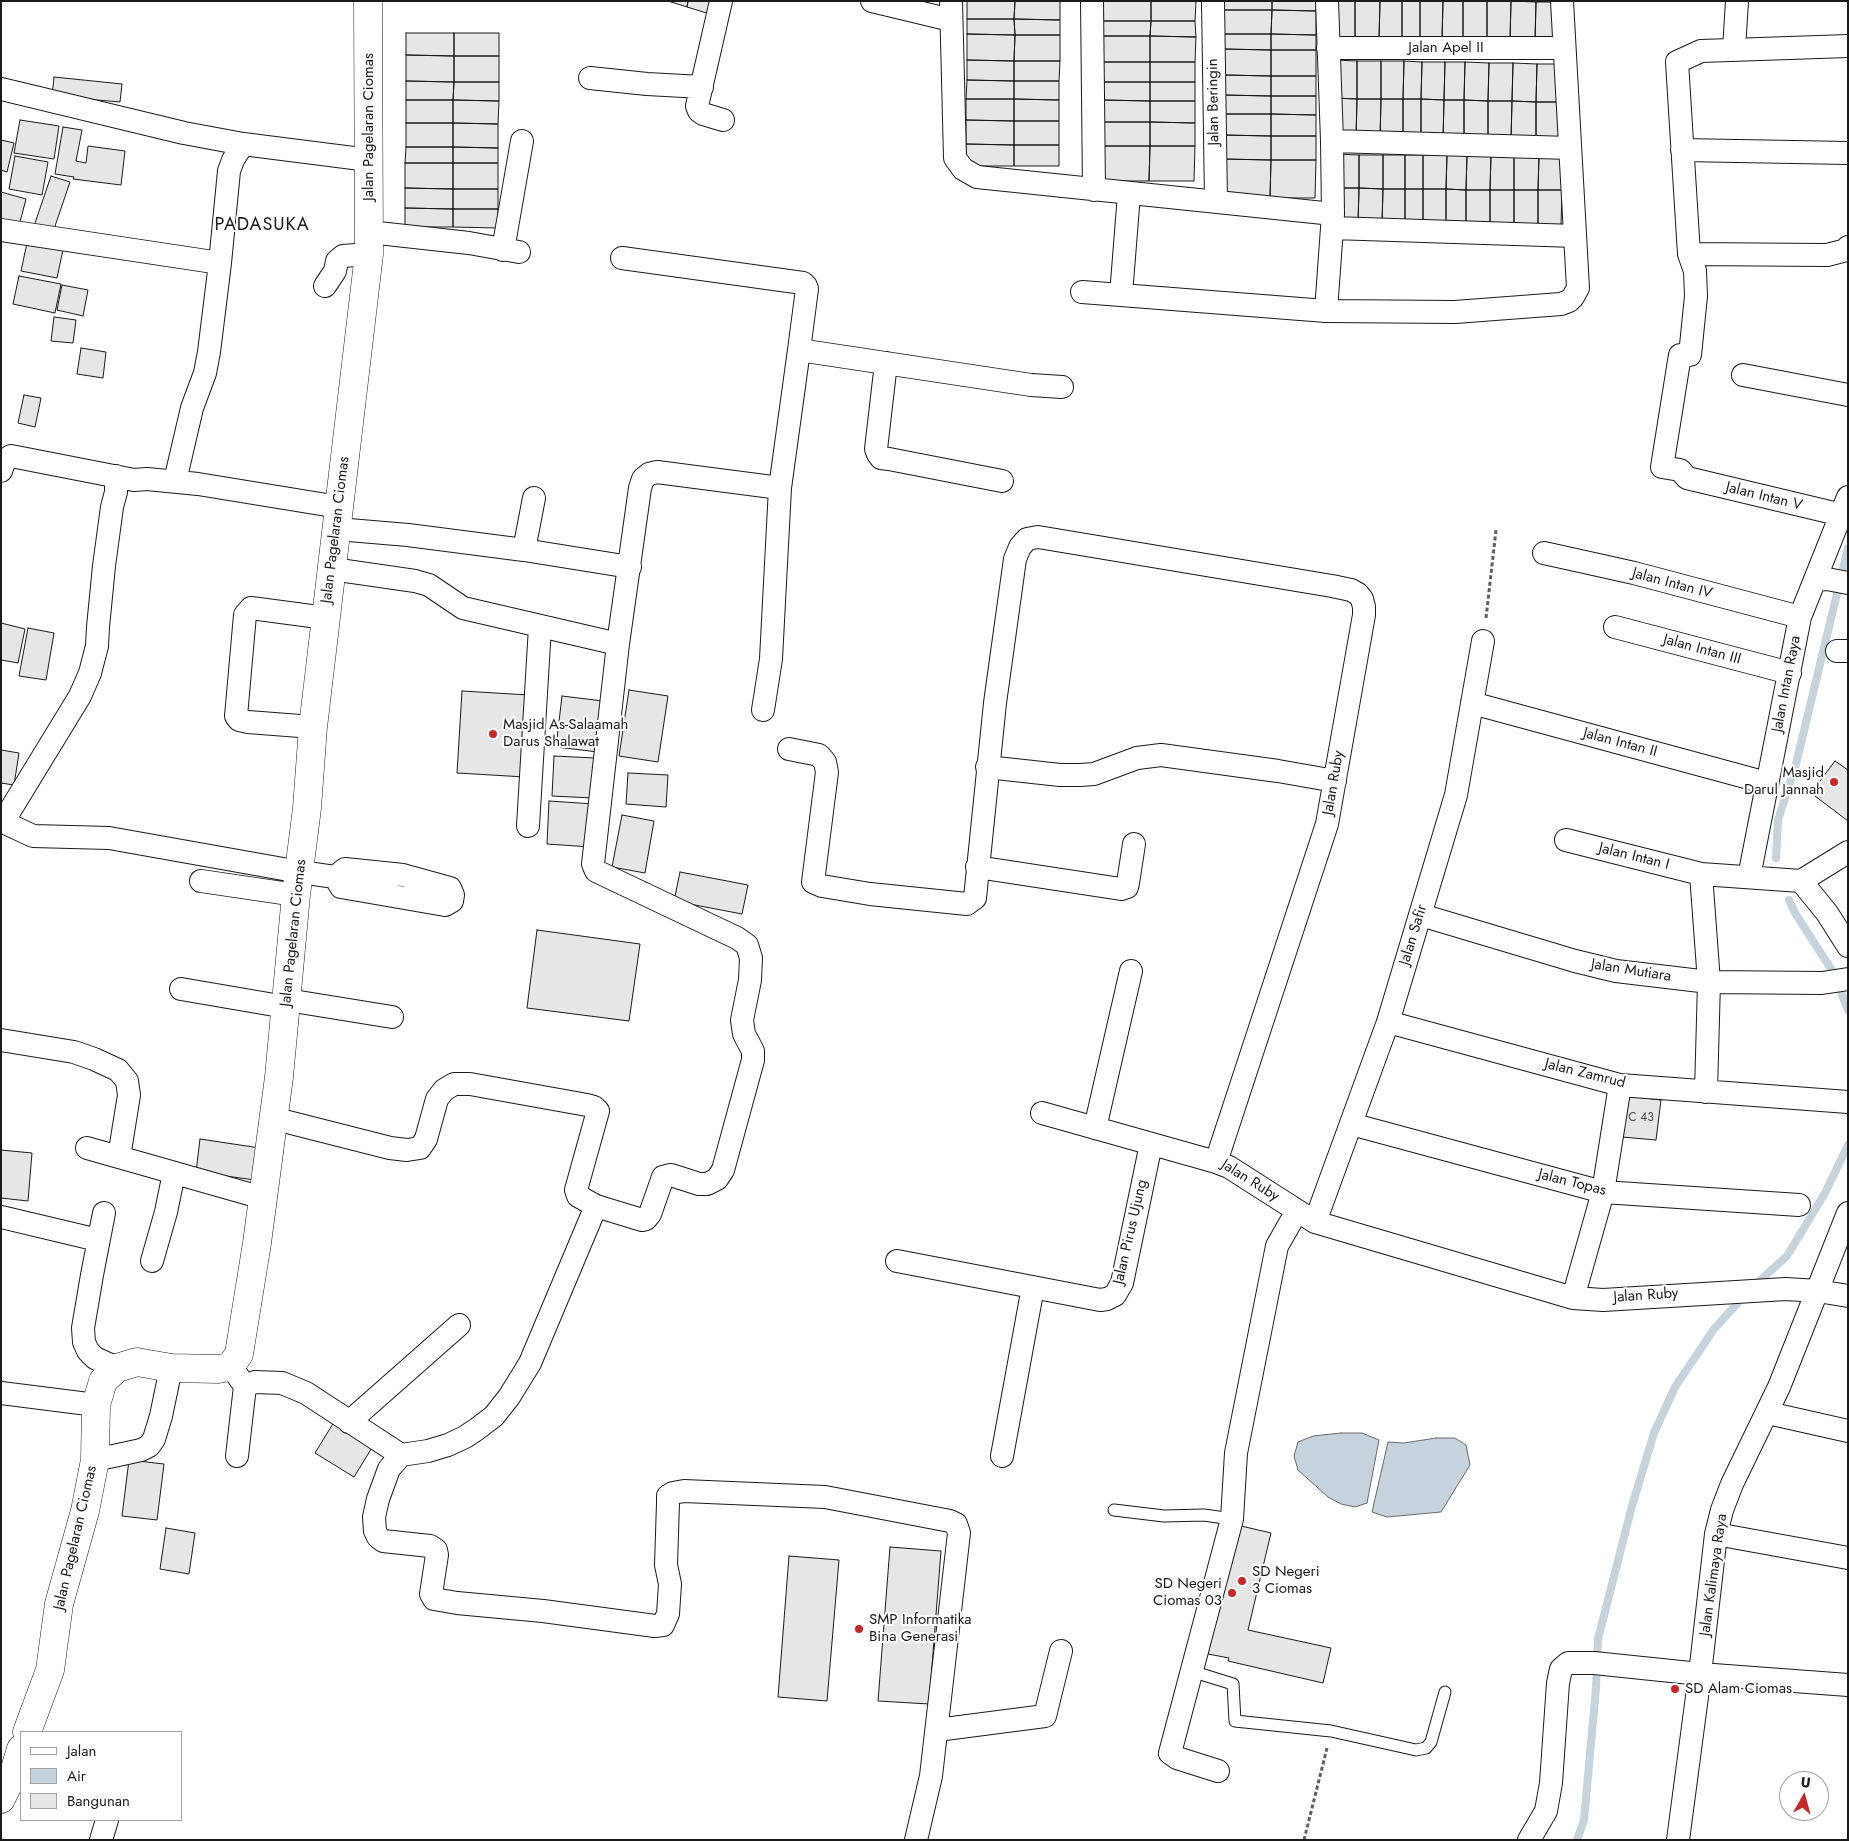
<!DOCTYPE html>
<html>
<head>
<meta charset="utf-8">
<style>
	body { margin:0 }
	#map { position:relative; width:1849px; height:1841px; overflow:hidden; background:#fff; font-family:Jost,sans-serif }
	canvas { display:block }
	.frame { position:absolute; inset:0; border:2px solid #1a1a1a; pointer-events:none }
	.legend { position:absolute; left:20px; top:1731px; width:162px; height:90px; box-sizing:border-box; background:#fff; border:1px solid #a3a3a3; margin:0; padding:6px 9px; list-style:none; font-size:15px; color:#1a1a1a }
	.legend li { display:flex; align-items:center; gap:10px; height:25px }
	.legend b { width:25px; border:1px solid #a3a3a3 }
	.north { position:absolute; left:1779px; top:1771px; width:50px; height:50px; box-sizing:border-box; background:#fff; border:1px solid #a3a3a3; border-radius:50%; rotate:7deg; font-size:14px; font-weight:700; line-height:20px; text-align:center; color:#1a1a1a }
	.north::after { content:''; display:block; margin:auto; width:18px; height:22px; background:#c62828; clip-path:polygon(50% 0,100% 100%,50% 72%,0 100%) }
</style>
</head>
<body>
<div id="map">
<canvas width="1849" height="1841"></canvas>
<div class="frame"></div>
<ul class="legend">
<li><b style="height:6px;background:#fff"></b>Jalan</li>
<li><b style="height:14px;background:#c6d2dc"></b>Air</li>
<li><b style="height:14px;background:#e6e6e6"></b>Bangunan</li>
</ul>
<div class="north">U</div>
</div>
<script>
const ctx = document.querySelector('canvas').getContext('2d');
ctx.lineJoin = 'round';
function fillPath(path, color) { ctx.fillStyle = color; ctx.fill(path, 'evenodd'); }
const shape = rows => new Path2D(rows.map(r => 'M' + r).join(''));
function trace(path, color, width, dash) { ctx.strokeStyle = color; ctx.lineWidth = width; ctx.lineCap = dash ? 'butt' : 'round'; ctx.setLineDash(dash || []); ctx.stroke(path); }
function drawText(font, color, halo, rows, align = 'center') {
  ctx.font = font + ' Jost,sans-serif'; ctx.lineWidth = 4; ctx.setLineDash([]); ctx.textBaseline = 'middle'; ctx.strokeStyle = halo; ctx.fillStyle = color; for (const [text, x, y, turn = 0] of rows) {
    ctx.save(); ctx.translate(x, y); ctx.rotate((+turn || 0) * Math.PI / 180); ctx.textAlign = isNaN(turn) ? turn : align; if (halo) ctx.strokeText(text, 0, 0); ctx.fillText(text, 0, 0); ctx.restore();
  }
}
const water = shape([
	[1341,1433,1362,1433,1379,1440,1367,1503,1355,1507,1341,1504,1328,1497,1298,1470,1294,1456,1298,1442,1313,1436,1341,1433],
	[1436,1438,1455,1438,1466,1445,1470,1465,1441,1512,1387,1517,1372,1512,1388,1442,1404,1443,1436,1438]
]);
const stream = shape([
	[1776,858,1778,820,1796,764,1848,548],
	[1789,900,1795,913,1833,972,1848,1010],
	[1755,1285,1787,1256,1825,1193,1848,1145],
	[1577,1840,1584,1820,1596,1688,1598,1639,1632,1506,1654,1433,1675,1387,1714,1329,1743,1297]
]);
const building = shape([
	[668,1,688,1,687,7,668,1],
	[688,1,713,1,710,14,687,7,688,1],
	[967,1,1015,1,1014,19,967,19,967,1],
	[1015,1,1060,1,1060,20,1014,19,1015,1],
	[1103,1,1151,1,1151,21,1103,21,1103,1],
	[1151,1,1196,1,1195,21,1151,21,1151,1],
	[1224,1,1272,1,1272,10,1224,10,1224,1],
	[1272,1,1317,1,1316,11,1272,10,1272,1],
	[1333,1,1355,1,1355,39,1332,39,1333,1],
	[1355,1,1380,1,1379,39,1355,39,1355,1],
	[1380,1,1402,1,1402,40,1379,39,1380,1],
	[1402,1,1420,1,1420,40,1402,40,1402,1],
	[1420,1,1443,1,1442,40,1420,40,1420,1],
	[1443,1,1463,1,1463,41,1442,40,1443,1],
	[1463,1,1487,1,1487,41,1463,41,1463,1],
	[1487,1,1511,1,1510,41,1487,41,1487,1],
	[1511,1,1536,2,1535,42,1510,41,1511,1],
	[1536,2,1558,2,1558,42,1535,42,1536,2],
	[1224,10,1272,10,1271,34,1224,34,1224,10],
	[1272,10,1316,11,1316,35,1271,34,1272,10],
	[967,19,1014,19,1015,35,967,34,967,19],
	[1014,19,1060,20,1060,35,1015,35,1014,19],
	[1103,21,1151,21,1150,36,1103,36,1103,21],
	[1151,21,1195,21,1196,37,1150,36,1151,21],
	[406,33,454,33,454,56,406,55,406,33],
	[454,33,499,33,499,56,454,56,454,33],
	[967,34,1015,35,1014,61,967,60,967,34],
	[1224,34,1271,34,1271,50,1223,49,1224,34],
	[1271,34,1316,35,1316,50,1271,50,1271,34],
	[1015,35,1060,35,1060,61,1014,61,1015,35],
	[1103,36,1150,36,1150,62,1103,62,1103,36],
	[1150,36,1196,37,1195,62,1150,62,1150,36],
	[1223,49,1271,50,1271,76,1224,75,1223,49],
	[1271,50,1316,50,1316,76,1271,76,1271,50],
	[406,55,454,56,454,82,406,81,406,55],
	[454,56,499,56,499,82,454,82,454,56],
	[967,60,1014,61,1014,81,967,80,967,60],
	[1335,60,1357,61,1357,99,1334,98,1335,60],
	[1014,61,1060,61,1059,81,1014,81,1014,61],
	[1357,61,1381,61,1381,99,1357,99,1357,61],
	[1381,61,1404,61,1403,99,1381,99,1381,61],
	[1404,61,1422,62,1421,99,1403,99,1404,61],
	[1103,62,1150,62,1150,82,1103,82,1103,62],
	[1150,62,1195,62,1195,82,1150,82,1150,62],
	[1422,62,1445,62,1444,100,1421,99,1422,62],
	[1445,62,1465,62,1464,100,1444,100,1445,62],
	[1465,62,1489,63,1488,101,1464,100,1465,62],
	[1489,63,1513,63,1512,101,1488,101,1489,63],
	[1513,63,1537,64,1536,102,1512,101,1513,63],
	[1537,64,1560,64,1559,102,1536,102,1537,64],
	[1224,75,1271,76,1271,96,1223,95,1224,75],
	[1271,76,1316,76,1316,96,1271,96,1271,76],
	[54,77,122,84,120,102,52,96,54,77],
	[967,80,1014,81,1014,99,966,99,967,80],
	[406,81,454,82,453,100,406,100,406,81],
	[1014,81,1059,81,1059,100,1014,99,1014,81],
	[454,82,499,82,499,101,453,100,454,82],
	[1103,82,1150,82,1150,101,1102,100,1103,82],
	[1150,82,1195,82,1195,101,1150,101,1150,82],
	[1223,95,1271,96,1271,114,1223,114,1223,95],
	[1271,96,1316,96,1316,115,1271,114,1271,96],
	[1334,98,1357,99,1356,138,1333,138,1334,98],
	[966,99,1014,99,1014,121,966,120,966,99],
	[1014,99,1059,100,1059,121,1014,121,1014,99],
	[1357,99,1381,99,1380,139,1356,138,1357,99],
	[1381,99,1403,99,1403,139,1380,139,1381,99],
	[1403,99,1421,99,1421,139,1403,139,1403,99],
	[1421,99,1444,100,1443,140,1421,139,1421,99],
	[406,100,453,100,453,123,406,123,406,100],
	[453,100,499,101,498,124,453,123,453,100],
	[1102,100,1150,101,1150,122,1102,122,1102,100],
	[1444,100,1464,100,1464,140,1443,140,1444,100],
	[1464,100,1488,101,1488,141,1464,140,1464,100],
	[1150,101,1195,101,1195,123,1150,122,1150,101],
	[1488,101,1512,101,1511,141,1488,141,1488,101],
	[1512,101,1536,102,1536,142,1511,141,1512,101],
	[1536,102,1559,102,1559,142,1536,142,1536,102],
	[1223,114,1271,114,1271,136,1223,135,1223,114],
	[1271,114,1316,115,1316,136,1271,136,1271,114],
	[20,120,59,126,54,159,14,153,20,120],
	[966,120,1014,121,1014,145,966,144,966,120],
	[1014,121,1059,121,1059,145,1014,145,1014,121],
	[1102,122,1150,122,1150,146,1102,146,1102,122],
	[1150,122,1195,123,1195,146,1150,146,1150,122],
	[406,123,453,123,453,147,406,147,406,123],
	[453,123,498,124,498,148,453,147,453,123],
	[63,127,82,130,76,161,86,163,88,146,125,151,121,185,73,179,74,177,55,174,63,127],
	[1223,135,1271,136,1271,160,1223,159,1223,135],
	[1271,136,1316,136,1316,160,1271,160,1271,136],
	[1,140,14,143,7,172,1,170,1,140],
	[966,144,1014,145,1014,166,966,166,966,144],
	[1014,145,1059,145,1059,166,1014,166,1014,145],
	[1102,146,1150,146,1149,181,1102,181,1102,146],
	[1150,146,1195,146,1194,181,1149,181,1150,146],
	[406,147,453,147,453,163,405,163,406,147],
	[453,147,498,148,498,163,453,163,453,147],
	[1336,154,1359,155,1359,188,1336,188,1336,154],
	[1359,155,1383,155,1383,189,1359,188,1359,155],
	[1383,155,1405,155,1405,189,1383,189,1383,155],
	[1405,155,1423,155,1423,189,1405,189,1405,155],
	[1423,155,1447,155,1446,189,1423,189,1423,155],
	[1447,155,1467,155,1466,190,1446,189,1447,155],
	[1467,155,1491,155,1490,190,1466,190,1467,155],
	[1491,155,1514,156,1514,190,1490,190,1491,155],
	[15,156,48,162,42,195,9,189,15,156],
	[1514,156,1539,156,1538,190,1514,190,1514,156],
	[1539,156,1562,156,1562,190,1538,190,1539,156],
	[1223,159,1271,160,1270,198,1223,198,1223,159],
	[1271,160,1316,160,1315,198,1270,198,1271,160],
	[405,163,453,163,453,189,405,188,405,163],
	[453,163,498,163,498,189,453,189,453,163],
	[51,176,70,182,53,232,34,226,51,176],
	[405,188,453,189,453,209,405,208,405,188],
	[1336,188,1359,188,1358,224,1336,224,1336,188],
	[1359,188,1383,189,1382,224,1358,224,1359,188],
	[453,189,498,189,498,209,453,209,453,189],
	[1383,189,1405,189,1405,224,1382,224,1383,189],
	[1405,189,1423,189,1423,224,1405,224,1405,189],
	[1423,189,1446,189,1446,224,1423,224,1423,189],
	[1446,189,1466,190,1466,225,1446,224,1446,189],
	[1466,190,1490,190,1490,225,1466,225,1466,190],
	[1490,190,1514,190,1514,225,1490,225,1490,190],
	[1514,190,1538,190,1538,225,1514,225,1514,190],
	[1538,190,1562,190,1561,226,1538,225,1538,190],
	[1,192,26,199,19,226,1,221,1,192],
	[405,208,453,209,453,227,405,227,405,208],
	[453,209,498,209,498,228,453,227,453,209],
	[28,238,64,245,57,278,21,271,28,238],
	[19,276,61,284,55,313,13,304,19,276],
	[62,285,88,290,83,316,57,310,62,285],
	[54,317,76,320,73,343,51,341,54,317],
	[81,348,106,352,103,378,77,374,81,348],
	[24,395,41,398,35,427,18,423,24,395],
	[1,623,25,629,18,663,1,660,1,623],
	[28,628,54,633,46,680,19,676,28,628],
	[629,690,668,696,658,762,619,756,629,690],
	[462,691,529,695,525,777,457,773,462,691],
	[562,696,603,701,598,752,556,747,562,696],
	[1,750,19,753,14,785,1,783,1,750],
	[554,756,595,758,593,798,552,796,554,756],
	[1835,761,1848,770,1848,821,1811,793,1835,761],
	[628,773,668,775,666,807,626,804,628,773],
	[549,801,594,804,591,847,547,844,549,801],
	[622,815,654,821,645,873,612,867,622,815],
	[680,872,748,885,742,914,674,901,680,872],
	[537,930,640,944,629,1021,527,1008,537,930],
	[1627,1096,1661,1100,1656,1140,1622,1137,1627,1096],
	[200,1139,260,1148,255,1180,196,1172,200,1139],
	[1,1150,32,1153,28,1201,1,1198,1,1150],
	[334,1422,373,1446,354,1477,315,1453,334,1422],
	[129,1460,164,1464,157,1520,122,1516,129,1460],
	[1237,1525,1271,1533,1248,1630,1331,1648,1323,1683,1228,1661,1229,1658,1208,1654,1237,1525],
	[166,1528,195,1533,189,1574,160,1569,166,1528],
	[890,1547,941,1551,929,1704,878,1701,890,1547],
	[789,1556,839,1560,827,1701,778,1697,789,1556]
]);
const path = shape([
	[1486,618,1496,530],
	[1304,1840,1327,1748]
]);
const lane = shape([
	[1114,1510,1164,1516,1204,1515,1232,1519],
	[1191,1671,1233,1684,1235,1721,1331,1731,1416,1750,1426,1748,1431,1742,1445,1692]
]);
const street = shape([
	[721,1,697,106,699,111,703,114,723,120],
	[872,1,951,20],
	[951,1,955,158,963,169,977,177,1333,214],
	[1092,1,1094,190],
	[1213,1,1216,202],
	[1328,48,1564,48],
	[1734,49,1737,1],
	[590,78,647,84,702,87],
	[1,89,184,133,243,144,369,160],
	[1332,141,1570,148],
	[1682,150,1848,153],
	[1129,194,1121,295,1326,311,1455,312,1561,304,1569,301,1573,297,1578,288,1562,1],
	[1333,228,1575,236],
	[1,230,220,263],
	[369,232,469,243,519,252],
	[503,250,522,141],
	[1689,254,1827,255,1847,250,1848,247],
	[622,258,803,283,806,286,807,289,799,350],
	[325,286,335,271,337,261,343,256,369,254],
	[1082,292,1121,295],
	[1326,311,1333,214,1332,141,1327,1],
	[886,363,876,449,878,454,881,458,889,459,1002,481],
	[1743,375,1848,395],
	[1,471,5,460,11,456,134,480,147,479,198,484,339,507],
	[175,481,192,408,205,373,209,352,220,263,229,171,233,160,243,144],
	[534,498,524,550,630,567],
	[1842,515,1687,478,1680,470,1662,467,1680,355,1690,355,1696,296,1695,271,1689,254,1677,62,1701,51,1848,46],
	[337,529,408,535,524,550],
	[1544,553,1634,573,1800,617],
	[332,569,415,581,429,585,463,608,618,644],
	[1815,580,1827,579,1848,583],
	[1615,627,1790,673],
	[1837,651,1848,651],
	[1472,703,1767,783],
	[763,710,771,659,780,488,799,350,1031,385,1062,387],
	[313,727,248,722,239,720,236,716,245,615,251,608,326,618],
	[789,749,819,755,825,762,827,772,813,882,822,886,870,894,967,904,975,898,995,703,1015,559,1020,547,1027,539,1038,537,1332,586,1351,590,1358,594,1362,599,1364,607,1364,615,1327,824,1216,1162,1229,1167,1315,1222,1573,1298,1603,1300,1786,1289,1818,1291,1848,1296],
	[987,767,1060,775,1080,775,1094,774,1137,758,1161,755,1278,771,1335,781],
	[1,821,33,836,109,838,300,872,335,877,345,869,403,875,450,888,453,895,452,901,445,905,341,887,335,877],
	[3,822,80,696,90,673,97,646,98,627,104,566,112,507,116,492,116,476],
	[528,826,540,627],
	[1566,840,1701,874,1801,881,1827,913,1848,946],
	[977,867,1121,889,1127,887,1128,883,1134,844],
	[1701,874,1709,982,1706,1092],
	[1749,877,1800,617,1848,497],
	[201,881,296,895],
	[1801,881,1848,852],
	[1421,915,1575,961,1616,971,1709,982,1822,983,1848,979],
	[181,989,286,1007],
	[287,1000,392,1017],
	[1388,1022,1620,1085,1848,1102],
	[1,1040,74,1052,94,1059,118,1070,127,1081,129,1095,119,1157],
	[1042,1113,1216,1162],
	[272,1118,390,1148,407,1150,420,1148,426,1139,437,1099,444,1090,454,1084,470,1084,587,1105,594,1107,598,1111,576,1190,578,1196,596,1206,530,1363,509,1397,494,1416,477,1429,465,1437,448,1445,428,1451,401,1455,389,1469,378,1499,374,1517,375,1531,378,1537,383,1541,430,1546,436,1550,437,1555,431,1594,434,1599,457,1603,543,1611,655,1626,663,1625,668,1614,670,1584,666,1565,668,1503,668,1496,673,1493,684,1491,825,1497,950,1521,956,1524,959,1533,931,1776,916,1840],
	[1351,1124,1603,1192,1799,1205],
	[1095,1128,1131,971],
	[87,1148,263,1198],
	[596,1206,642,1220,646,1219,650,1214,663,1177,671,1175,699,1184,707,1184,717,1179,723,1170,753,1060,753,1051,744,1034,742,1020,750,980,751,958,747,945,737,938,596,871,593,864,618,644,640,488,643,479,649,474,657,472,780,488],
	[104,1213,92,1275,83,1328,84,1342,88,1351,95,1358,117,1368],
	[1,1217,98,1240],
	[1315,1222,1388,1022,1456,795,1483,641],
	[152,1261,166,1212,174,1173],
	[897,1261,1100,1300,1107,1299,1115,1295,1122,1283,1151,1144],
	[1573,1298,1603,1192,1620,1085],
	[237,1375,245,1386,237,1456],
	[245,1386,255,1382,282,1383,306,1393,401,1455],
	[1,1393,96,1405],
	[1768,1413,1848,1431],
	[349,1422,459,1325],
	[1002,1456,1033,1287],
	[95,1460,141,1450,149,1446,154,1439,161,1416,171,1368],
	[1716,1534,1848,1558],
	[937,1730,1045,1716,1061,1651],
	[1218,1771,1177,1758,1170,1753,1232,1519,1236,1453,1277,1246,1297,1211],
	[101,1840,107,1820],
	[1529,1840,1546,1811,1551,1783,1558,1683,1561,1669,1568,1663,1594,1663,1700,1674,1848,1685],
	[1678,1840,1700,1674,1716,1534,1722,1510,1732,1484,1779,1387,1848,1213]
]);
const secondary = shape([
	[27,1732,50,1670,59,1604,85,1511,95,1460,96,1405,103,1381,117,1368,137,1362,171,1368,218,1369,230,1367,239,1354,257,1243,279,1077,296,895,307,808,313,727,369,254,368,1],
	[1,1799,14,1772,21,1749]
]);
const markers = [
	[493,734,5,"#c62828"],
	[1834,782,5,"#c62828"],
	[1242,1581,5,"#c62828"],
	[1232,1593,5,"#c62828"],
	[859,1629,5,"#c62828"],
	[1675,1689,5,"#c62828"]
];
const numberNames = [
	["C 43",1641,1118]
];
const streetNames = [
	["Jalan Apel II",1446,48],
	["Jalan Beringin",1214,102,-91],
	["Jalan Pagelaran Ciomas",369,127,-90],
	["Jalan Intan V",1764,497,14],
	["Jalan Pagelaran Ciomas",336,530,-83],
	["Jalan Intan IV",1672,584,15],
	["Jalan Intan III",1702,650,15],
	["Jalan Intan Raya",1787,684,-79],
	["Jalan Intan II",1620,743,15],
	["Jalan Ruby",1334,783,-80],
	["Jalan Intan I",1634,857,14],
	["Jalan Pagelaran Ciomas",294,933,-84],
	["Jalan Safir",1414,935,-73],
	["Jalan Mutiara",1631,971,9],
	["Jalan Zamrud",1585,1074,14],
	["Jalan Ruby",1250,1181,32],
	["Jalan Topas",1572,1183,14],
	["Jalan Pirus Ujung",1131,1232,-77],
	["Jalan Ruby",1646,1296,-4],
	["Jalan Pagelaran Ciomas",76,1538,-77],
	["Jalan Kalimaya Raya",1714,1575,-82]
];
const poiNames = [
	["Masjid As-Salaamah",503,725],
	["Darus Shalawat",503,742],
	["Masjid",1824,773,"right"],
	["Darul Jannah",1824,790,"right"],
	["SD Negeri",1252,1572],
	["3 Ciomas",1252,1589],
	["SD Negeri",1222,1584,"right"],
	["Ciomas 03",1222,1601,"right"],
	["SMP Informatika",869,1620],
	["Bina Generasi",869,1637],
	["SD Alam Ciomas",1685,1689]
];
const quarterNames = [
	["PADASUKA",262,226]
];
fillPath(water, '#c6d2dc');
trace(water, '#6a6a6a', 1);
trace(stream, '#c6d2dc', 8);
fillPath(building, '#e6e6e6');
trace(building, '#1a1a1a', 1);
trace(lane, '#1a1a1a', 13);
trace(street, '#1a1a1a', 24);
trace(secondary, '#1a1a1a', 29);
trace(path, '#5f5f5f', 3, [4, 2.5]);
trace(lane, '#fff', 11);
trace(street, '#fff', 22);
trace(secondary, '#fff', 28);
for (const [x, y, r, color] of markers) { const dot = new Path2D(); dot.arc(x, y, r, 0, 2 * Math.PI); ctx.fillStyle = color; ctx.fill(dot); trace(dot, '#fff', 2); }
drawText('12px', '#4d4d4d', null, numberNames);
drawText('15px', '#1a1a1a', '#fff', streetNames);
drawText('15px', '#1a1a1a', '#fff', poiNames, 'left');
ctx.letterSpacing = '1px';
drawText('18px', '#1a1a1a', '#fff', quarterNames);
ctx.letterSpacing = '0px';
</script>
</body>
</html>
